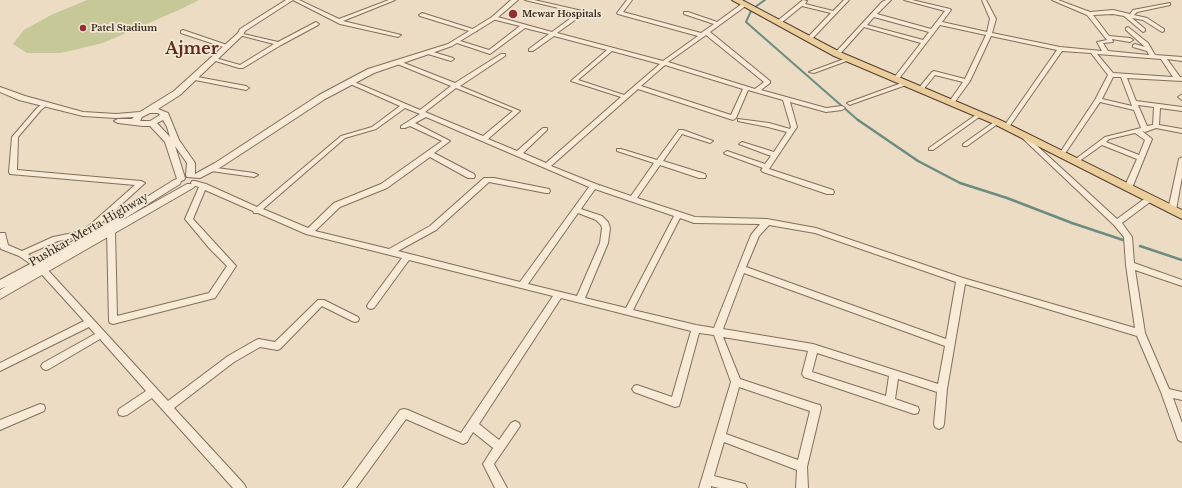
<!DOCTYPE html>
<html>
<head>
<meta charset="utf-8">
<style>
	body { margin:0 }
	canvas { display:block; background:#ebdcc3 }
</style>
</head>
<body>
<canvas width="1182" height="488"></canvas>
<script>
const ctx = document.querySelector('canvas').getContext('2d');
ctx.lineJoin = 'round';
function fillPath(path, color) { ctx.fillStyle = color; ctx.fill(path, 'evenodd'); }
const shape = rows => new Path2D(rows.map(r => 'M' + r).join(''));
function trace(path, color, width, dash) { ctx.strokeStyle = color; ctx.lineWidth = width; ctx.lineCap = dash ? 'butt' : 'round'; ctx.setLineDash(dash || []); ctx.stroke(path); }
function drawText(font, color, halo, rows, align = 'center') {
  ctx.font = font + ' "Libre Baskerville",serif'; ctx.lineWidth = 3.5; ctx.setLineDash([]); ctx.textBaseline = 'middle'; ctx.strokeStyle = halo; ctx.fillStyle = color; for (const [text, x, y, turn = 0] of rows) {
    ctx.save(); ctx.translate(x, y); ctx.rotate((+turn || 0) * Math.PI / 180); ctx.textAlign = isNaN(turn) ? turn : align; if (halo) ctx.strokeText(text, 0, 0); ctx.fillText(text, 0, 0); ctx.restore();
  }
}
const green = shape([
	[87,0,199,0,181,9,103,43,61,53,27,53,13,44,24,30,51,15]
]);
const streamFar1 = shape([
	[755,7,765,0],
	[751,11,746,22,859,121]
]);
const stream = shape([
	[858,120,918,161,960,183,1007,198,1072,223,1123,240],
	[1140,246,1182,260]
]);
const minor = shape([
	[293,0,299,0,339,19,389,0,395,0,343,21,401,35,398,37,340,24,293,0],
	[525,0,534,0,591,13,588,15,525,0],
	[627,0,632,0,623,12,701,33,714,24,684,14,684,12,688,12,717,22,743,3,747,3,747,5,710,32,770,81,770,83,761,90,826,108,842,106,845,108,842,110,826,112,790,102,797,127,769,169,833,190,834,192,833,194,827,194,763,172,761,170,763,168,725,154,724,153,727,151,765,164,771,156,739,144,742,142,774,152,787,132,768,127,738,121,738,119,769,123,790,129,791,127,783,100,748,90,736,118,733,120,638,89,551,166,596,184,631,196,654,163,617,151,617,149,621,149,657,160,679,130,683,130,713,141,710,143,682,134,663,161,705,174,706,176,705,178,699,178,660,165,637,198,695,217,767,219,816,228,963,278,1135,328,1126,265,1124,237,1114,225,1018,134,1021,132,1023,133,1117,219,1147,197,1153,197,1154,199,1122,223,1132,237,1134,263,1182,280,1182,286,1135,270,1145,333,1169,389,1182,392,1182,400,1173,398,1182,423,1182,442,1178,440,1177,437,1161,392,1137,336,965,284,947,389,944,424,943,427,939,429,935,427,934,424,937,392,898,379,895,399,918,407,919,410,918,413,914,414,804,377,802,374,808,351,723,337,740,379,816,404,820,405,821,408,807,467,808,488,796,488,797,470,724,442,714,476,741,483,745,484,747,488,719,488,711,486,711,488,699,488,731,382,714,335,699,333,680,403,679,406,675,407,634,392,632,389,634,386,637,385,672,397,691,331,561,298,479,424,499,440,511,423,515,421,519,423,520,426,494,464,507,488,495,488,483,464,493,448,473,432,467,442,463,444,406,419,356,488,343,488,400,410,404,409,408,410,461,433,553,296,409,260,374,308,371,309,368,308,367,306,368,304,402,258,306,234,258,213,254,213,253,211,205,190,193,219,236,266,215,298,113,324,110,323,109,321,107,231,108,229,111,228,115,231,117,316,209,293,227,266,210,249,185,219,199,187,192,185,191,183,192,181,195,181,206,184,257,207,341,136,372,127,400,106,348,83,348,81,352,81,420,110,451,86,395,63,395,61,399,61,455,83,501,54,505,54,505,56,460,86,520,111,488,139,517,151,543,128,547,128,547,130,523,153,546,163,621,97,571,81,607,50,554,36,533,51,529,51,529,49,549,34,525,28,490,54,454,42,457,40,489,50,520,26,492,19,492,17,494,16,552,32,571,18,575,18,575,20,557,33,663,61,698,36,618,14,617,13,627,0],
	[706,35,764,82,755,89,668,62,706,35],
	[612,51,660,64,624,95,578,80,612,51],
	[665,65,743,89,731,115,641,86,665,65],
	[456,88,513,111,483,136,425,112,456,88],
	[405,108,420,114,401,126,401,128,405,128,410,126,442,141,381,184,334,203,308,228,263,209,345,138,376,129,405,108],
	[426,117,589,187,520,282,398,251,436,230,489,182,546,193,549,193,550,191,549,189,494,178,484,178,430,226,389,249,315,231,340,207,387,188,430,157,468,178,474,178,475,176,474,174,434,153,450,141,415,123,426,117],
	[595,189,674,216,626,308,585,298,608,243,610,228,608,222,602,216,581,209,595,189],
	[578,213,596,220,601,225,602,228,600,243,577,296,528,284,578,213],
	[680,218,694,223,760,224,751,235,714,328,696,325,633,310,680,218],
	[769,225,815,233,956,282,946,339,746,267,759,236,769,225],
	[744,273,945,346,938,384,813,344,723,329,744,273],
	[817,353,889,376,886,396,812,372,817,353],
	[739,387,810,411,798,460,726,434,739,387],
	[803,0,807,1,805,4,833,11,844,0,849,0,811,40,809,41,807,40,807,38,831,13,802,6,781,23,776,22,803,0],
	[886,0,891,0,877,14,931,29,945,11,904,0,912,0,950,9,951,10,942,22,987,32,990,19,982,0,986,0,996,19,992,33,1060,47,1102,51,1097,42,1107,40,1087,15,1052,0,1058,0,1090,12,1113,10,1130,14,1133,10,1170,3,1170,5,1137,12,1134,15,1147,18,1164,29,1164,31,1162,32,1143,20,1132,18,1145,29,1145,31,1143,32,1124,16,1113,14,1093,15,1109,36,1130,38,1133,40,1130,42,1112,39,1113,42,1103,43,1108,51,1149,55,1147,51,1133,47,1133,45,1135,44,1145,47,1126,30,1126,28,1128,27,1148,43,1155,55,1182,57,1182,61,1167,59,1180,77,1182,77,1182,81,1127,78,1136,101,1182,107,1182,111,1160,108,1159,125,1182,129,1182,133,1156,128,1145,132,1142,131,1152,139,1132,188,1131,190,1125,190,1124,188,1137,159,1102,145,1078,162,1074,162,1073,161,1105,137,1141,128,1134,110,1100,102,1064,155,1060,155,1059,154,1095,100,1108,75,1091,53,1062,51,1009,127,1005,127,1004,126,1057,50,991,36,970,81,954,103,950,103,949,102,963,82,935,75,923,90,919,90,918,89,932,72,934,71,965,79,986,35,940,25,898,80,896,81,893,79,921,43,864,27,839,55,834,54,882,2,886,0],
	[874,17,929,32,923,40,867,25,874,17],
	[1097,54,1161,59,1173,77,1113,73,1097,54],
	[1113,77,1121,77,1132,106,1102,99,1113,77],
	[1138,105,1154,107,1153,125,1147,126,1138,105],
	[1135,133,1145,140,1139,155,1106,142,1109,139,1135,133],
	[422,13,476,30,477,31,472,32,420,16,419,15,422,13],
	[316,22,319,24,318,25,281,45,243,68,239,68,209,59,212,57,240,65,274,44,239,35,239,33,278,42,316,22],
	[183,30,227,45,228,46,223,47,181,33,181,31,183,30],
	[430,51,453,58,454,59,451,61,428,54,428,52,430,51],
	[847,58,852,59,814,73,809,72,847,58],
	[192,76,246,86,249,88,246,90,190,79,190,77,192,76],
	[907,81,909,82,909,84,852,104,850,105,847,103,907,81],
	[1181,95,1182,95,1182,100,1178,97,1181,95],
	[45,102,48,104,47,105,41,110,18,137,17,170,141,181,145,183,88,235,58,241,28,254,46,268,168,401,228,356,256,340,259,339,275,342,318,300,324,300,358,317,359,319,358,321,355,322,352,321,322,306,280,349,277,350,260,347,234,362,174,408,244,484,246,488,233,488,152,398,127,415,123,416,119,415,118,412,119,409,146,391,100,339,49,369,46,370,43,369,41,366,43,363,95,334,89,327,0,371,0,363,84,321,35,267,19,256,1,249,0,247,0,233,5,233,8,245,22,251,53,237,83,231,135,185,10,174,9,172,12,137,37,108,45,102],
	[980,112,983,114,982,115,933,150,929,150,929,148,980,112],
	[997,120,999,121,999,123,967,146,963,146,963,144,997,120],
	[1182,157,1182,177,1176,210,1172,212,1168,210,1179,159,1182,157],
	[209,167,254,173,258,175,254,177,211,171,209,171,207,169,209,167],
	[40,404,44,405,45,408,44,411,0,430,0,420,40,404]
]);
const tertiary = shape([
	[286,0,293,0,245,31,243,35,180,95,158,109,168,113,179,140,195,163,195,174,215,163,319,95,368,69,448,44,492,17,511,0,518,0,496,19,452,46,374,73,325,99,221,167,200,178,187,177,186,175,187,163,175,146,185,178,184,180,181,181,180,184,119,222,187,184,193,184,195,186,193,188,0,299,0,290,7,286,0,289,0,280,92,231,174,180,177,179,165,142,150,126,143,126,118,123,114,121,118,119,132,119,134,117,116,118,83,116,19,100,0,92,0,87,25,96,83,112,116,114,140,112,174,91,238,33,240,29,286,0],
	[150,113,158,113,160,115,150,121,140,121,142,117,150,113],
	[163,120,167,127,170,137,157,123,163,120]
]);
const primary = shape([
	[732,0,742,0,840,52,1000,120,1182,210,1182,219,994,124,834,56,732,0]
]);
const markers = [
	[513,14,5,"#902f36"],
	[83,28,4,"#902f36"]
];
const farPoinames = [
	["Mewar Hospitals",522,14],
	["Patel Stadium",91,28]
];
const streetNames = [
	["Pushkar Merta Highway",89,230,-30]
];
const farTownnames = [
	["Ajmer",192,49]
];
fillPath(green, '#c6c898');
trace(streamFar1, '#6c8c82', 2);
trace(stream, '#6c8c82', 2.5);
trace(minor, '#846e5b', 2);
trace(tertiary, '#846e5b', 2);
trace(primary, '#523d2f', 2);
fillPath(minor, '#f7ead6');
fillPath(tertiary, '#f7ead6');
fillPath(primary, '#ecce9d');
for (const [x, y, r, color] of markers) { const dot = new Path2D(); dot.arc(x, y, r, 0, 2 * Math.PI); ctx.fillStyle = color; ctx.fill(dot); trace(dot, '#f3e7d2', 1.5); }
drawText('bold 9px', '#35281e', '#f3e7d2', farPoinames, 'left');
drawText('11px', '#35281e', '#f3e7d2', streetNames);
drawText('bold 16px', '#5f2920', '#f3e7d2', farTownnames);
</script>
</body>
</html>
